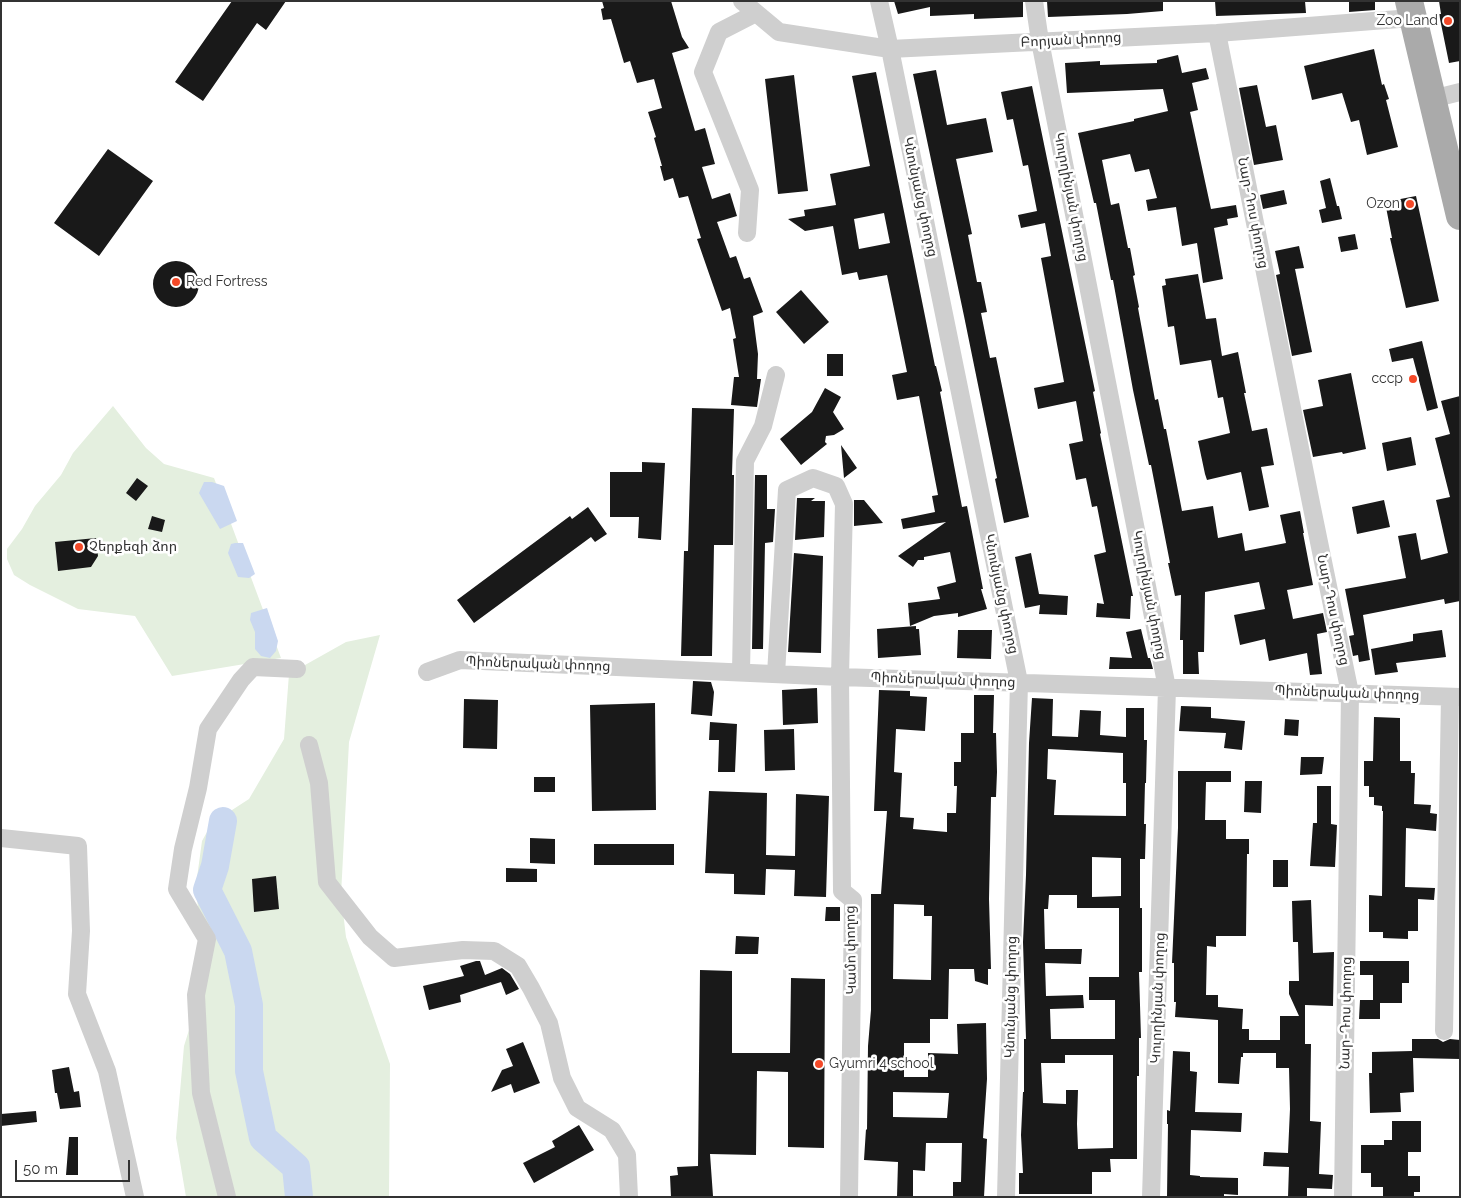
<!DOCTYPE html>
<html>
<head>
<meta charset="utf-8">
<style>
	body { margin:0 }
	#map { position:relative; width:1461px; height:1198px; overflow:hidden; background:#fff; font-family:Raleway,sans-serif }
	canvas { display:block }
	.frame { position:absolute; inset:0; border:2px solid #323232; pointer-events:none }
	.scale { position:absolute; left:15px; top:1160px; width:115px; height:22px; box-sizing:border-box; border:2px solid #323232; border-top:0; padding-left:6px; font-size:15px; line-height:18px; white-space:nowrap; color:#323232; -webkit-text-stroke:4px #fff; paint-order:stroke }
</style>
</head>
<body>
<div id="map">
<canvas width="1461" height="1198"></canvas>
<div class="frame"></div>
<div class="scale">50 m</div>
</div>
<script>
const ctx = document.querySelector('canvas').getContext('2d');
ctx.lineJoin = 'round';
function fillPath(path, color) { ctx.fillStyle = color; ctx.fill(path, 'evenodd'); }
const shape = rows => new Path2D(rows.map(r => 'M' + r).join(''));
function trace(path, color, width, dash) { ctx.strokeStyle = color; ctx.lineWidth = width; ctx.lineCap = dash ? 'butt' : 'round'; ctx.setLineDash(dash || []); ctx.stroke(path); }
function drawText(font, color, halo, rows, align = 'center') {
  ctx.font = font + ' Raleway,"Noto Sans Armenian",sans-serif'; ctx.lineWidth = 5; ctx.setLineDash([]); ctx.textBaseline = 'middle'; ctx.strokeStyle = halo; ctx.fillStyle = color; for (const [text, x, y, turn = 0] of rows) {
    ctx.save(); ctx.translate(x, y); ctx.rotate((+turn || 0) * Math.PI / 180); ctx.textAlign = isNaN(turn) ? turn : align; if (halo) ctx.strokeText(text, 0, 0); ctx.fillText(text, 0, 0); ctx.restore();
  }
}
const green = shape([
	[113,406,146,448,164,464,214,478,281,658,172,676,135,616,78,609,30,585,14,575,7,559,7,549,22,529,35,506,61,475,73,453],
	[380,635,349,742,341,895,346,937,390,1064,389,1197,186,1197,176,1138,184,1046,204,982,196,885,202,841,212,823,249,799,284,739,289,674,346,642]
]);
const water = shape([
	[204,482,212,482,224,486,237,521,220,529,199,493],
	[235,543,243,543,255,574,249,578,238,577,228,553,231,544],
	[267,608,278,641,276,651,270,658,261,656,255,649,255,632,250,620,251,613]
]);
const river = shape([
	[223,821,215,866,207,890,238,951,249,1005,249,1071,263,1138,296,1167,299,1197]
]);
const building = shape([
	[232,1,286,1,266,30,257,23,203,101,175,82],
	[602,1,671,1,682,37,689,48,672,53,695,131,705,128,715,164,702,167,712,199,730,193,737,216,717,222,730,258,736,256,744,279,750,277,763,312,753,316,758,354,757,379,761,379,757,407,731,405,734,377,739,377,733,339,736,338,730,308,722,311,697,239,701,238,688,196,679,198,673,178,664,181,660,166,662,166,654,138,656,137,648,112,662,108,654,79,637,83,630,61,624,63,611,19,603,20,601,9,604,8],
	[894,1,1023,1,1023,17,974,19,974,14,930,16,930,7,898,14],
	[1047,1,1163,1,1163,11,1127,14,1048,17],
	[1215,1,1305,1,1306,13,1216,16],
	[1349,1,1375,1,1375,10,1349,12],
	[1439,1,1460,1,1460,61,1449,63,1439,14,1441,14],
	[1374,49,1382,85,1384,84,1389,99,1386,100,1398,147,1367,155,1359,120,1351,122,1342,93,1312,100,1304,66],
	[1178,55,1182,73,1206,68,1209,79,1192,83,1198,110,1190,112,1211,209,1236,205,1238,217,1227,219,1228,225,1214,228,1223,279,1203,283,1197,243,1182,246,1176,207,1148,211,1146,200,1157,198,1149,169,1135,172,1130,154,1102,160,1111,205,1119,203,1128,248,1130,248,1135,275,1133,276,1139,307,1138,308,1155,400,1158,399,1164,429,1166,429,1182,511,1213,506,1218,538,1242,533,1245,551,1286,543,1280,515,1300,511,1304,533,1303,533,1313,585,1287,590,1293,619,1323,613,1327,632,1317,634,1322,674,1310,675,1307,653,1269,661,1265,639,1240,645,1234,615,1265,609,1259,582,1205,592,1204,652,1198,652,1199,674,1183,674,1183,640,1180,640,1181,595,1175,596,1168,563,1170,563,1151,465,1149,465,1133,390,1113,280,1111,280,1096,203,1094,203,1078,133,1134,121,1134,119,1168,111,1163,89,1067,93,1065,63,1100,61,1100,65,1157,63,1157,60],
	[936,70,947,125,986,118,993,152,956,159,972,234,968,235,977,282,981,282,987,312,981,313,990,358,996,357,1029,517,1004,523,995,479,997,478,964,316,913,74],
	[876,72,935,366,936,366,942,391,940,392,962,507,967,506,983,589,981,589,987,609,958,617,958,613,934,616,910,626,908,603,940,599,937,587,956,582,950,552,924,557,924,560,918,560,913,567,898,556,946,522,903,529,901,519,935,512,932,496,938,495,919,396,897,400,892,375,907,372,887,275,859,280,857,272,842,275,833,226,805,231,788,219,805,216,804,210,836,205,830,174,870,166,852,76],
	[884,213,890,243,859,249,854,219],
	[794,75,808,191,778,194,765,79],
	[1257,85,1266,127,1276,125,1283,160,1254,165,1239,88],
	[1032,86,1095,391,1093,392,1101,433,1100,434,1133,596,1131,596,1130,619,1096,617,1097,603,1104,604,1094,555,1106,552,1097,506,1092,507,1086,478,1076,480,1069,444,1083,441,1076,401,1038,409,1034,388,1064,382,1041,258,1051,256,1045,223,1021,228,1018,215,1037,211,1028,165,1023,166,1013,119,1007,120,1001,92],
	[108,149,153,181,99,256,54,223],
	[1330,178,1337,206,1339,206,1342,219,1322,223,1319,210,1326,208,1320,181],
	[1284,190,1287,204,1263,209,1260,195],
	[1416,196,1439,301,1406,308,1390,238,1392,238,1385,202],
	[1355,234,1358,249,1341,252,1338,237],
	[1299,246,1304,268,1295,269,1312,352,1292,356,1276,275,1280,274,1275,251],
	'153 284a23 23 0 1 1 46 0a23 23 0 1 1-46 0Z',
	[1198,274,1206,319,1216,318,1222,356,1238,352,1246,393,1244,393,1252,431,1267,428,1274,465,1261,467,1269,507,1249,511,1241,472,1207,480,1205,474,1198,441,1230,433,1223,397,1218,398,1211,360,1180,365,1174,326,1168,327,1162,286,1166,285,1165,279],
	[801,290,829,322,804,344,776,312],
	[1422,341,1438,408,1427,411,1413,358,1392,362,1389,349],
	[827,354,843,354,843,376,827,376],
	[1351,373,1366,449,1343,454,1342,452,1313,457,1303,410,1323,406,1318,380],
	[825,388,841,397,833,412,844,429,834,435,826,436,825,442,827,444,801,465,780,439,812,412],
	[1460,396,1460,601,1445,604,1444,599,1363,615,1370,660,1359,662,1358,655,1353,656,1349,636,1354,635,1345,589,1406,578,1398,536,1416,533,1421,560,1448,553,1436,500,1450,497,1435,438,1450,434,1441,401],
	[692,408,734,409,732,475,734,475,733,545,714,545,712,656,681,656,684,551,688,551],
	[1411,437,1416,465,1387,471,1382,443],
	[841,445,857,468,844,478],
	[642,462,665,463,661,540,638,538,639,517,610,517,610,472,642,472],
	[755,475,767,475,767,509,775,509,773,542,765,543,763,649,752,649],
	[137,478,148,486,136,501,126,493],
	[797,498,815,498,811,501,825,501,824,537,795,540],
	[854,500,864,500,883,523,854,526],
	[1384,500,1390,527,1357,534,1352,507],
	[588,507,607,534,595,542,591,537,474,623,457,600,570,516,572,519],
	[152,516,165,520,162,532,148,529],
	[96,538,98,556,91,567,58,571,55,542],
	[794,553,823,556,821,653,788,652],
	[1031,553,1039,594,1068,596,1067,615,1039,614,1040,605,1025,608,1015,557],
	[916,626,916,629,919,629,921,655,878,658,877,629],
	[1141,629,1148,658,1150,658,1153,669,1109,669,1110,657,1132,658,1126,632],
	[958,630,992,630,991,659,957,658],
	[1442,630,1446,657,1396,663,1398,672,1375,675,1371,649,1413,641,1413,634],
	[693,681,711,682,714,692,712,716,691,714],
	[817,688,818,723,783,725,782,690],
	[879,690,910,691,910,696,927,697,925,731,896,729,894,772,902,773,900,817,914,818,913,829,947,832,947,813,956,813,957,786,954,786,954,762,961,762,961,733,974,733,974,695,994,695,993,733,996,733,997,772,996,797,991,797,989,899,991,969,988,969,988,985,975,981,974,969,949,969,948,1019,930,1019,930,1043,904,1043,904,1077,928,1077,928,1053,958,1054,957,1024,986,1023,987,1079,983,1138,987,1139,984,1197,953,1197,953,1182,961,1182,962,1143,926,1143,925,1171,913,1170,913,1197,897,1197,898,1162,864,1160,866,1129,867,1130,868,1046,871,1010,871,894,881,894,887,811,874,811],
	[894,904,924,905,924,916,932,916,931,980,893,979],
	[893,1092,949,1093,947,1118,893,1117],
	[1032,698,1053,699,1052,736,1078,737,1080,710,1101,711,1100,735,1126,737,1126,708,1144,708,1144,740,1147,740,1146,783,1145,783,1144,824,1146,824,1145,859,1140,859,1140,908,1142,908,1142,972,1139,972,1141,1038,1139,1038,1139,1076,1137,1076,1137,1159,1110,1159,1111,1172,1092,1172,1092,1194,1019,1194,1019,1173,1023,1173,1021,1135,1023,1092,1024,1092,1024,1039,1026,1039,1023,942,1026,875,1029,743],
	[1048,749,1123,753,1123,783,1126,783,1126,816,1054,815,1056,780,1047,779],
	[1092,857,1121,858,1121,896,1092,897],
	[1049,895,1077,895,1077,908,1119,908,1119,977,1089,977,1089,1000,1115,1000,1115,1039,1051,1039,1050,1009,1084,1008,1083,995,1046,996,1045,963,1081,964,1082,949,1045,949,1044,909,1048,909],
	[1065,1055,1113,1055,1113,1148,1078,1149,1077,1124,1078,1090,1066,1090,1066,1104,1043,1103,1041,1063,1065,1063],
	[464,699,498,700,497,749,463,748],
	[655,703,656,810,592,811,590,705],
	[1181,706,1211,707,1211,718,1245,721,1242,750,1224,748,1226,733,1179,731],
	[1374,717,1400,718,1400,761,1411,761,1411,773,1415,773,1414,804,1431,805,1430,813,1437,814,1436,831,1406,828,1405,887,1435,888,1434,900,1418,899,1418,931,1408,931,1408,939,1383,938,1383,932,1369,932,1369,895,1382,896,1383,811,1382,811,1382,806,1374,805,1374,797,1369,797,1369,786,1364,786,1364,761,1373,761],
	[1285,719,1299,720,1298,736,1284,735],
	[710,722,737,724,735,772,718,772,719,740,709,740],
	[794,729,795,770,765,771,764,730],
	[1301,757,1324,757,1322,774,1300,775],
	[1178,771,1231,771,1231,782,1206,782,1205,820,1226,820,1226,839,1249,839,1249,854,1247,854,1246,936,1216,936,1216,947,1207,946,1206,995,1218,995,1218,1007,1243,1009,1242,1029,1249,1029,1249,1040,1280,1040,1280,1016,1299,1016,1289,994,1289,981,1299,981,1298,942,1293,942,1292,901,1311,900,1313,953,1334,952,1333,1006,1305,1005,1305,1044,1311,1044,1310,1121,1321,1122,1319,1174,1333,1175,1332,1189,1307,1188,1307,1197,1288,1197,1289,1167,1263,1166,1264,1152,1288,1153,1290,1109,1289,1068,1276,1068,1276,1053,1243,1053,1243,1057,1241,1057,1239,1084,1218,1083,1218,1020,1175,1017,1176,1002,1174,1002,1174,963,1172,963,1178,828],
	[534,777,555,777,555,792,534,792],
	[1245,781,1262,781,1261,813,1244,812],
	[1317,786,1331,786,1331,824,1337,825,1335,867,1310,866,1313,823,1317,823],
	[709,791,767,793,766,855,795,856,796,794,829,796,826,897,794,896,795,870,766,869,765,895,734,894,734,874,705,873],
	[530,838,555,839,555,864,530,863],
	[594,844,674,844,674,865,594,865],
	[1273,860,1288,860,1288,887,1273,887],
	[506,868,537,869,537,882,506,882],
	[276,876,279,909,254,912,252,879],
	[826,907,840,907,840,921,825,921],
	[736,936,759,937,758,954,735,954],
	[476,961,480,961,485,975,502,968,510,974,519,989,506,995,501,982,460,995,461,1002,429,1010,423,986,464,976,460,966],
	[1360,961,1409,961,1409,983,1402,983,1402,1003,1380,1003,1380,1019,1359,1019,1360,1000,1373,1000,1373,975,1360,975],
	[700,970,732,971,732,1053,790,1053,791,978,825,979,824,1148,788,1147,788,1072,757,1071,756,1155,710,1154,713,1196,671,1197,670,1176,678,1175,677,1167,698,1166],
	[1412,1039,1438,1039,1443,1042,1450,1039,1460,1040,1460,1059,1413,1058,1414,1092,1400,1093,1401,1112,1370,1113,1369,1073,1372,1073,1372,1052,1412,1051],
	[523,1042,540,1083,514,1093,511,1084,491,1092,502,1070,513,1066,506,1049],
	[1173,1051,1190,1052,1190,1071,1197,1072,1195,1112,1242,1113,1241,1132,1191,1130,1190,1175,1200,1176,1200,1177,1238,1178,1238,1195,1224,1194,1224,1197,1167,1197,1168,1124,1167,1124,1167,1110,1170,1111],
	[69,1067,74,1092,79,1091,81,1107,60,1109,57,1093,55,1093,52,1070],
	[36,1111,37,1122,1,1126,1,1114],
	[1392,1121,1421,1121,1421,1152,1408,1152,1408,1176,1420,1176,1420,1192,1414,1192,1414,1196,1383,1196,1383,1187,1371,1187,1371,1173,1361,1173,1361,1145,1384,1145,1384,1140,1392,1140],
	[579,1125,594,1150,534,1183,523,1163,555,1147,552,1141],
	[69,1137,78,1137,78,1175,66,1175]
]);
const minor = shape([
	[742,1,779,32,890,49,1217,33,1412,18],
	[879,1,890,49,1019,682,1006,1197],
	[1034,1,1040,41,1167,688,1151,1197],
	[1217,33,1312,508,1350,693,1343,1197],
	[1432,99,1460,92],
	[747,233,750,190,703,72,719,32,756,13],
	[427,672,460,660,840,677,1460,697],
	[741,672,745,461,763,426,776,375],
	[776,674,787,490,813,478,836,486,844,504,840,677,842,891,853,900,849,1197],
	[309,745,319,783,327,882,370,937,394,958,463,950,494,951,518,966,531,988,549,1023,562,1078,577,1108,612,1130,627,1155,629,1197],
	[1,838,78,846,81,931,77,994,107,1071,135,1197],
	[1444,1031,1450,697],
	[227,1197,201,1093,196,995,207,939,177,889,183,849,198,788,208,729,241,680,253,667,297,669]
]);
const primary = shape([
	[1409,1,1460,216]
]);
const markers = [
	[1448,21,5,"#f44928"],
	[1410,204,5,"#f44928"],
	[176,282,5,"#f44928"],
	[1413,379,5,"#f44928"],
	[79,547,5,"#f44928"],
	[819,1064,5,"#f44928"]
];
const poiNames = [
	["Zoo Land",1438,21],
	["Ozon",1400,204],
	["Red Fortress",186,282,"left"],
	["ссср",1403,379],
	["Չերքեզի ձոր",89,547,"left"],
	["Gyumri 4 school",829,1064,"left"]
];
const streetNames = [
	["Բորյան փողոց",1071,40,-3],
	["Կնունյանց փողոց",920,197,78],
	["Կուրղինյան փողոց",1071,197,79],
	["Նար-Դոս փողոց",1253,213,79],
	["Կնունյանց փողոց",1001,594,78],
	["Կուրղինյան փողոց",1149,595,79],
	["Նար-Դոս փողոց",1333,610,78],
	["Պիոներական փողոց",538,664,2],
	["Պիոներական փողոց",943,680,2],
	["Պիոներական փողոց",1347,693,2],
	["Կամո փողոց",851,950,-91],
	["Կնունյանց փողոց",1011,997,-89],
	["Կուրղինյան փողոց",1158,998,-88],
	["Նար-Դոս փողոց",1346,1013,-89]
];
fillPath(green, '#e4efdf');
fillPath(water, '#cad8f0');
trace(river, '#cad8f0', 28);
fillPath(building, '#191919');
trace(minor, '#cfcfcf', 18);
trace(primary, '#aaa', 28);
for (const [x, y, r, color] of markers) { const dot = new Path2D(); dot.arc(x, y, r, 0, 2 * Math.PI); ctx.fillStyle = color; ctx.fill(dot); trace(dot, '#fff', 2); }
drawText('14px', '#323232', '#fff', poiNames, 'right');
drawText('14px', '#323232', '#fff', streetNames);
</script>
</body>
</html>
